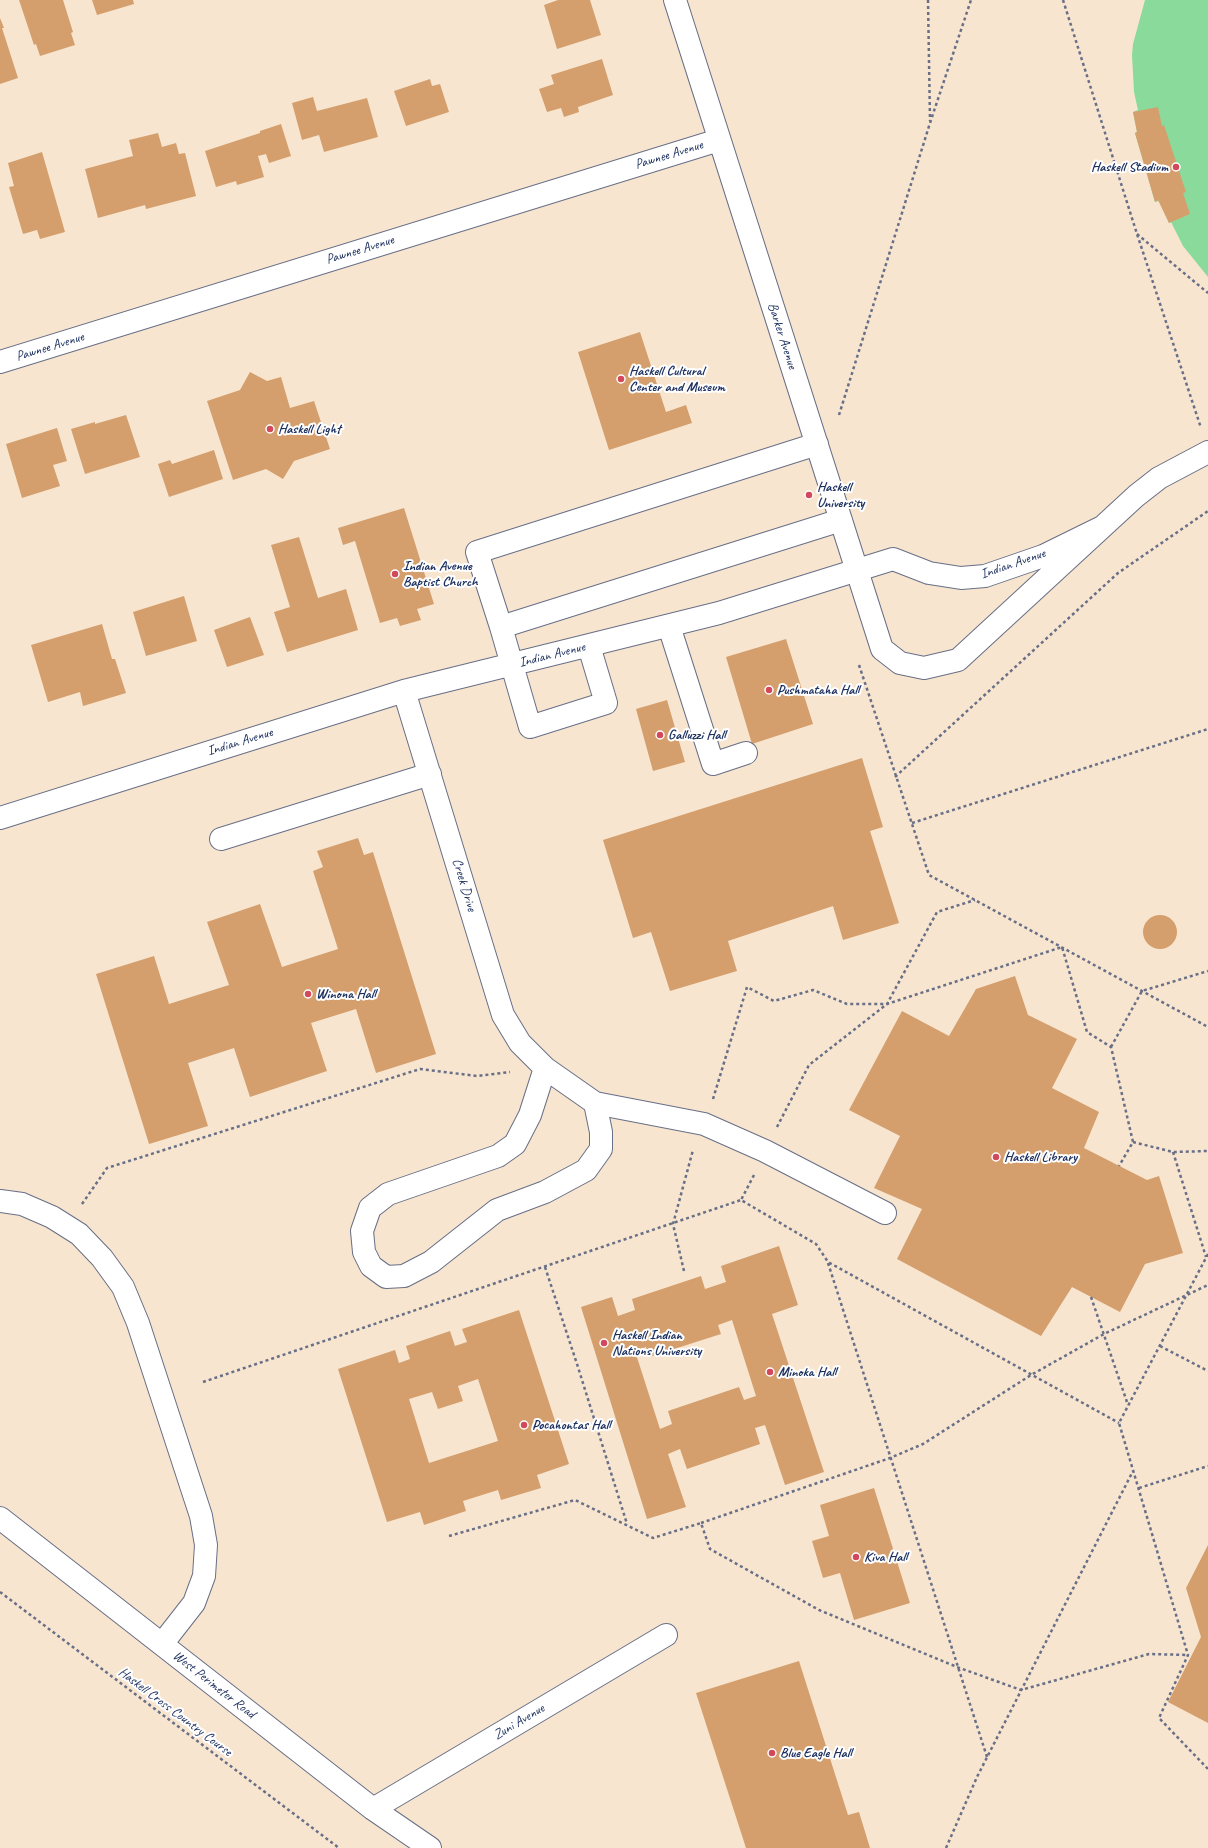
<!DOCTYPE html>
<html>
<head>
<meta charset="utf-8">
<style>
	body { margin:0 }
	canvas { display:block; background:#f7e5cf }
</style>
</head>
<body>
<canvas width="1208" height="1848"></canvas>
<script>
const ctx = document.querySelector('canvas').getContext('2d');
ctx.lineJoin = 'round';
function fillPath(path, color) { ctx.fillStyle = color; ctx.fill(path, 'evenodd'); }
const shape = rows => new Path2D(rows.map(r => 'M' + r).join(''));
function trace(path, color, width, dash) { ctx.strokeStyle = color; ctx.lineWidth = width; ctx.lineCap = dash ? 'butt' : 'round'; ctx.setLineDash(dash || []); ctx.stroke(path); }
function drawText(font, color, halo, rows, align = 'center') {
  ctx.font = font + ' Caveat,sans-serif'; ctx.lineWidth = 4; ctx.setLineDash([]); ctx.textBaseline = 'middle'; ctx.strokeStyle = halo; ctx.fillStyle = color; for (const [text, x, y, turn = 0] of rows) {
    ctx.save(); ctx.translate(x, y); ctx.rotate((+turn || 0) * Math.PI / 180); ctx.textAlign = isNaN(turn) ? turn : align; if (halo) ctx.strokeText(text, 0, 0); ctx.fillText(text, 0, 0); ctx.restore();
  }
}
const green = shape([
	[1145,0,1208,0,1208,277,1183,246,1171,222,1169,223,1159,201,1155,202,1135,133,1137,132,1133,112,1138,110,1134,92,1132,55,1133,44]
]);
const building = shape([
	[19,0,63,0,73,32,71,33,75,45,40,56,36,44,34,45],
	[92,0,133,0,134,4,97,15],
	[558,0,590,0,601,35,557,49,544,5],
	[0,18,4,28,2,28,18,78,0,84],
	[602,59,613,95,578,107,579,112,564,117,561,108,547,112,539,89,554,84,551,75],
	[430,79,432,86,440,84,449,112,406,126,394,91],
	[313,97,317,111,367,98,378,137,324,152,319,135,302,140,292,103],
	[1158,107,1162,126,1164,125,1186,192,1183,193,1190,214,1169,223,1158,200,1155,202,1135,133,1137,132,1133,112],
	[281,124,291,156,269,163,266,154,258,156,264,177,237,185,236,181,216,187,205,151,260,133,260,131],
	[158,133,162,147,176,143,179,154,185,153,196,196,146,209,145,205,98,218,85,169,133,156,129,140],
	[42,152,65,232,40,239,37,230,23,234,9,187,14,186,8,163],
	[640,332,666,412,686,405,692,423,609,450,578,352],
	[250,372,267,381,281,377,290,408,314,401,330,449,294,461,283,479,266,469,233,480,207,401,240,390],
	[126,415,140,457,85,474,71,429,95,422,95,424],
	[57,428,67,461,53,465,60,486,22,498,6,444],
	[214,450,223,479,169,497,158,464,170,460,172,464],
	[404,508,434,604,417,609,421,620,400,626,397,618,380,623,355,541,343,545,338,528],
	[299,537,318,598,346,589,358,630,287,652,274,612,290,607,271,545],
	[184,596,197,641,146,656,133,612],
	[250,617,264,655,227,667,214,630],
	[102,624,112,659,115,659,126,693,83,706,80,692,48,702,31,645],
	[786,639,813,724,752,744,726,657],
	[667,700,685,762,653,771,636,709],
	[862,758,883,827,870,831,899,923,843,940,833,906,728,941,737,971,670,991,651,932,633,938,603,840],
	[358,838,364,855,373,852,436,1054,376,1073,356,1009,311,1023,327,1071,250,1097,234,1048,188,1063,208,1126,149,1144,96,974,154,956,169,1004,229,985,207,922,260,904,282,967,338,949,313,871,323,867,317,851],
	'1143 932a17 17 0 1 1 34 0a17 17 0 1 1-34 0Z',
	[1015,976,1028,1015,1077,1039,1052,1088,1099,1112,1084,1148,1147,1180,1159,1176,1183,1253,1145,1264,1120,1312,1072,1287,1041,1336,897,1259,922,1209,874,1188,900,1136,849,1110,902,1011,949,1036,976,989],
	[779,1246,798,1305,772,1314,824,1472,785,1485,765,1425,755,1428,760,1444,687,1469,680,1449,668,1454,686,1507,647,1519,581,1307,612,1297,618,1316,635,1310,632,1299,701,1276,705,1289,726,1282,721,1266],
	[732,1320,756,1396,744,1400,739,1387,668,1411,672,1424,660,1429,635,1351,646,1347,649,1357,721,1334,718,1325],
	[519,1310,569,1464,537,1475,541,1488,501,1500,498,1490,463,1501,466,1511,424,1525,420,1512,387,1522,338,1369,395,1350,399,1363,410,1359,406,1346,450,1331,455,1346,467,1342,462,1329],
	[478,1379,498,1441,429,1463,409,1399,432,1392,438,1409,463,1401,458,1386],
	[874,1488,910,1603,854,1620,840,1573,823,1578,812,1541,829,1536,820,1505],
	[1208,1545,1208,1723,1168,1702,1201,1637,1186,1588],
	[799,1661,848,1815,859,1812,870,1848,746,1848,696,1693]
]);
const path = shape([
	[928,0,930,121],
	[1063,0,1137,234,1201,428],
	[1137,234,1208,293],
	[839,415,930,123,971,0],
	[859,665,929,875,1208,1027],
	[895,777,1118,573,1208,511],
	[912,823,1208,729],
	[1111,1047,1142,991,1208,971],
	[713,1099,747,987,774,1001,813,990,847,1004,887,1004,937,912,975,900],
	[777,1127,809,1065,887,1004,1062,947,1087,1032,1111,1047,1133,1142,1119,1166],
	[1133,1142,1173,1152,1208,1151],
	[1173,1152,1206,1257],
	[754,1175,741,1200,816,1244,828,1262,1119,1423],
	[82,1204,107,1168,420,1069,477,1076,510,1072],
	[1208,1254,1119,1423,1188,1655,1159,1718,1208,1769],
	[828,1263,987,1757],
	[545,1267,577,1364,627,1524],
	[684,1271,673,1224,693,1150],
	[1091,1297,1128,1405],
	[1160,1346,1208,1371],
	[203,1382,741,1200],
	[1139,1488,1208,1466],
	[701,1523,890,1458,923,1444,1031,1375,1104,1334,1208,1285],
	[449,1536,575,1500,653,1538,701,1523,710,1549,819,1610,957,1667,1021,1690,1149,1654,1188,1655],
	[0,1592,339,1848],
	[946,1848,977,1777,1133,1471]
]);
const minor = shape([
	[675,0,882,649,900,663,924,668,958,660,1136,496,1159,478,1208,452],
	[0,362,719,140],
	[817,444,477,552,501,627,841,520],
	[669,626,713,764,746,753],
	[501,627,530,727,606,703,589,646],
	[404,691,503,1015,520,1043,545,1068,595,1103,601,1132,601,1149,586,1170,545,1192,497,1210,431,1262,404,1276,386,1277,371,1266,364,1252,362,1231,370,1208,388,1194,498,1156,515,1144,530,1115,545,1068],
	[0,818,404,691,719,613,893,559,929,573,961,578,985,576,1043,556,1102,527],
	[221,839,430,774],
	[595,1103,704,1124,765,1151,885,1213],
	[0,1201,22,1204,52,1217,79,1234,102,1258,123,1287,138,1323,201,1516,206,1545,204,1576,194,1603,162,1644],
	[0,1518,373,1809,430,1848],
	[373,1809,666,1635]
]);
const markers = [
	[1176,167,4,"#d1495b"],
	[621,379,4,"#d1495b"],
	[270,429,4,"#d1495b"],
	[809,495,4,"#d1495b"],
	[395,574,4,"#d1495b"],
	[769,690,4,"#d1495b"],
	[660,735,4,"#d1495b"],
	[308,994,4,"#d1495b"],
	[996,1157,4,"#d1495b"],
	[604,1343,4,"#d1495b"],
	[770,1372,4,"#d1495b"],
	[524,1425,4,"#d1495b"],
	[856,1557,4,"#d1495b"],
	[772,1753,4,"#d1495b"]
];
const streetNames = [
	["Pawnee Avenue",669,155,-17],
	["Pawnee Avenue",360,250,-17],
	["Barker Avenue",782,336,72],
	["Pawnee Avenue",50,347,-17],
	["Indian Avenue",1013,564,-19],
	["Indian Avenue",552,655,-14],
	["Indian Avenue",240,742,-17],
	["Creek Drive",464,885,73],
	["West Perimeter Road",214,1685,38],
	["Haskell Cross Country Course",175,1712,37],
	["Zuni Avenue",519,1722,-31]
];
const poiNames = [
	["Haskell Stadium",1168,167,"right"],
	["Haskell Cultural",629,371],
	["Center and Museum",629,387],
	["Haskell Light",278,429],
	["Haskell",817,487],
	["University",817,503],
	["Indian Avenue",403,566],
	["Baptist Church",403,582],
	["Pushmataha Hall",777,690],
	["Galluzzi Hall",668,735],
	["Winona Hall",316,994],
	["Haskell Library",1004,1157],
	["Haskell Indian",612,1335],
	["Nations University",612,1351],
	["Minoka Hall",778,1372],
	["Pocahontas Hall",532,1425],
	["Kiva Hall",864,1557],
	["Blue Eagle Hall",780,1753]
];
fillPath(green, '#8adb9b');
fillPath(building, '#d49f6d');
trace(minor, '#686f86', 24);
trace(path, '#686f86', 2.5, [3, 3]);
trace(minor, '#fff', 22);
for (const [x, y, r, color] of markers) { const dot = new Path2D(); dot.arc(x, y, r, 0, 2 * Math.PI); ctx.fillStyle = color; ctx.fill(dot); trace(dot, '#fff', 1.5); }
drawText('14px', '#1b2f5e', '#fff', streetNames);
drawText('bold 14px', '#1b2f5e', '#fff', poiNames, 'left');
</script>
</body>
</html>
